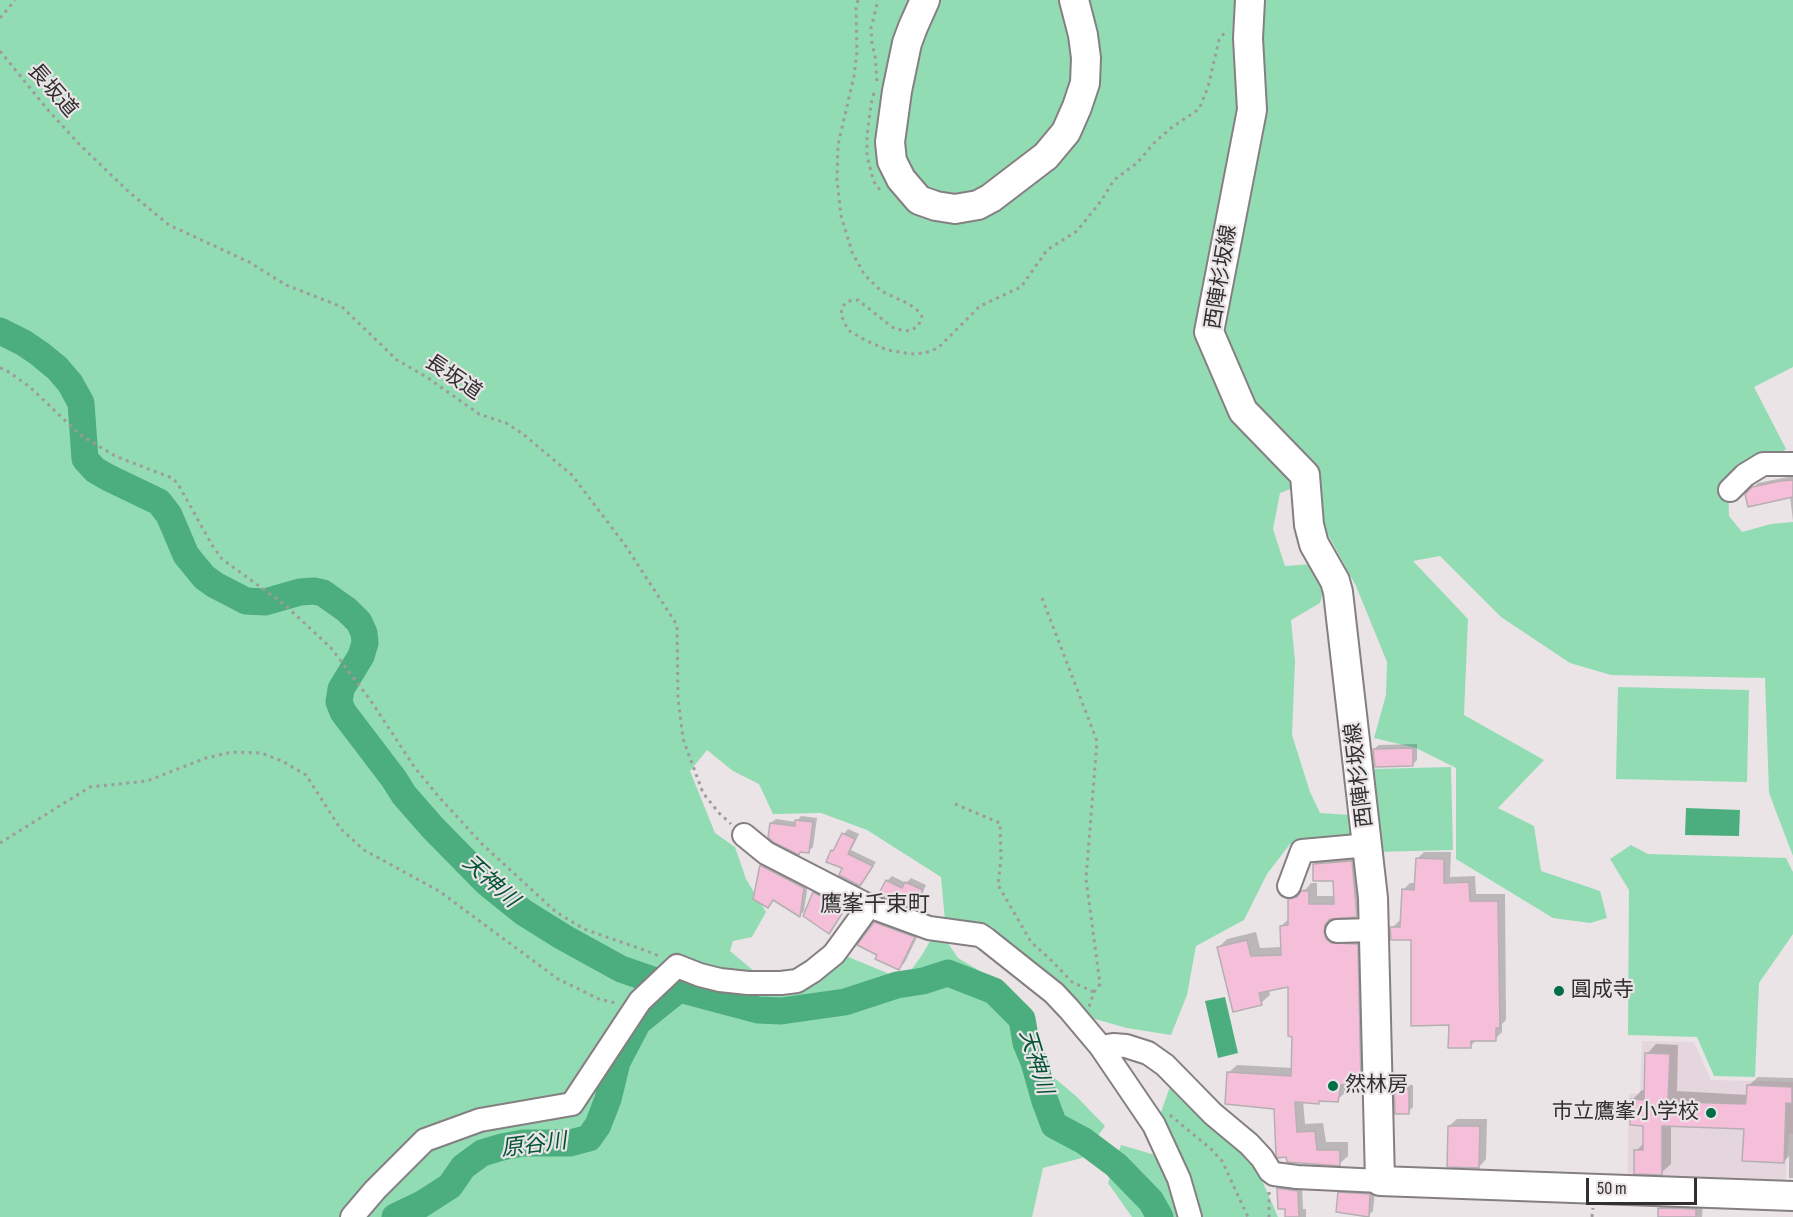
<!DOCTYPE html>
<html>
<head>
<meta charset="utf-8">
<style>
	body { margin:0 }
	#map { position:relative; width:1793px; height:1217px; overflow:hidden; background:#eae4e7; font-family:"Sofia Sans Condensed",sans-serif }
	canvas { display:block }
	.scale { position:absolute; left:1586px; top:1178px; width:111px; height:27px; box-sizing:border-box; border:3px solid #312f30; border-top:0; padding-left:8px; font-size:18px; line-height:21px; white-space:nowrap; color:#312f30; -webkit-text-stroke:4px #eae4e7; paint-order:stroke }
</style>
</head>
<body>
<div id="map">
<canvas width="1793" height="1217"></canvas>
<div class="scale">50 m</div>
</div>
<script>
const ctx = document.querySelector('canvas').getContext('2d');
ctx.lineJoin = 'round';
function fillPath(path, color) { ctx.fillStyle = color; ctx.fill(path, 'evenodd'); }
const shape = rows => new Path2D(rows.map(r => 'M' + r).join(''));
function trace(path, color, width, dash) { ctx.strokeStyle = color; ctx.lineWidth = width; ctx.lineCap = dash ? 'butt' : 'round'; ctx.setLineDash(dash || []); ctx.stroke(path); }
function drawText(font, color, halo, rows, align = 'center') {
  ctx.font = font + ' "Sofia Sans Condensed","Noto Sans JP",sans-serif'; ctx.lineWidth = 4.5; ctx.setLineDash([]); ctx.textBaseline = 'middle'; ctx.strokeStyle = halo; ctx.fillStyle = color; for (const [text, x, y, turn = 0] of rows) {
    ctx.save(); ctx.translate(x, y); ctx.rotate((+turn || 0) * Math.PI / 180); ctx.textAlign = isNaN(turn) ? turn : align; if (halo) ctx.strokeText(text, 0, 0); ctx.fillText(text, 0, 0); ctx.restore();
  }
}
const built = shape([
	[1642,1041,1694,1042,1711,1080,1793,1082,1793,1134,1789,1134,1785,1187,1627,1183,1629,1094,1640,1093]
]);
const green = shape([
	[0,0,1793,0,1793,367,1754,387,1786,449,1728,485,1729,516,1742,532,1771,524,1793,522,1793,856,1769,793,1765,678,1611,675,1570,663,1501,617,1440,556,1413,561,1468,619,1464,715,1544,760,1498,808,1534,826,1541,871,1600,891,1607,918,1590,923,1553,918,1456,859,1456,768,1416,748,1374,738,1386,695,1387,662,1356,586,1301,485,1280,493,1273,529,1285,566,1313,564,1324,589,1320,603,1291,620,1295,661,1292,735,1310,792,1320,813,1351,815,1359,834,1290,844,1267,874,1244,920,1196,946,1187,995,1171,1035,1127,1028,1091,1018,945,921,941,877,867,830,821,813,773,814,759,784,733,771,707,750,690,771,715,833,735,847,746,879,766,912,752,937,733,941,730,951,755,972,781,975,826,976,846,956,904,980,922,955,933,936,945,939,958,958,985,974,1022,1005,1046,1071,1076,1096,1105,1126,1082,1158,1043,1168,1032,1217,0,1217],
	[1618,687,1749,690,1747,782,1616,779],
	[1451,767,1453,850,1375,852,1373,769],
	[1631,845,1648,854,1786,858,1793,872,1793,934,1759,983,1755,1077,1714,1076,1697,1037,1628,1035,1629,890,1610,859],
	[1171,1084,1240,1143,1257,1169,1278,1217,1132,1217,1108,1183,1121,1145,1162,1157,1160,1115]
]);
const water = shape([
	[1686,808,1740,810,1739,836,1685,835],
	[1225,997,1238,1053,1218,1058,1205,1001]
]);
const shadow = shape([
	[1793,476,1793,521,1790,496,1747,494,1758,483],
	[1417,744,1417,760,1413,764,1374,749,1379,745],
	[801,816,817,818,813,847,808,851,802,851,799,853,771,823,776,819,796,822],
	[848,829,859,834,851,850,876,862,860,884,844,867,832,851,837,847,844,834],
	[1424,852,1451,852,1450,877,1475,876,1476,894,1505,894,1506,1020,1502,1024,1502,1032,1495,1039,1478,1039,1470,1046,1450,1024,1413,938,1392,928,1399,921,1402,921,1403,890,1410,883,1416,883,1417,859],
	[1360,853,1365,907,1356,916,1332,918,1331,923,1366,936,1369,1074,1360,1083,1348,1083,1346,1092,1337,1100,1321,1100,1319,1102,1303,1101,1305,1124,1323,1123,1326,1142,1348,1142,1348,1156,1339,1164,1298,1162,1275,1108,1228,1073,1237,1065,1293,1068,1294,1035,1289,985,1269,990,1270,995,1261,1003,1218,948,1227,939,1256,932,1260,948,1282,947,1281,926,1290,918,1289,900,1298,891,1306,889,1311,883,1317,883,1317,896,1335,896,1335,879,1314,864,1323,856],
	[765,861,808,883,804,911,800,915,774,899,768,906,761,866],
	[892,876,906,883,911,878,926,885,918,902,913,906,887,881],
	[819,889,849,904,829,932,814,893],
	[882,917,920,931,905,962,899,969,875,923],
	[1656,1044,1678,1045,1677,1091,1748,1095,1748,1086,1758,1077,1793,1078,1793,1178,1789,1178,1789,1156,1784,1161,1745,1127,1671,1125,1671,1164,1661,1173,1636,1151,1645,1142,1645,1124,1632,1100,1642,1090,1646,1091,1647,1054],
	[1400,1075,1405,1075,1405,1085,1413,1085,1413,1107,1408,1112,1396,1080],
	[1457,1119,1487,1119,1486,1159,1479,1167,1449,1126],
	[1284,1184,1302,1186,1303,1209,1306,1209,1306,1217,1287,1217,1287,1208,1279,1189],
	[1344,1188,1375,1191,1373,1211,1369,1215,1339,1193],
	[1667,1201,1703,1202,1702,1217,1660,1217,1660,1208]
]);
const river = shape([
	[0,331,24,343,40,354,57,368,70,383,81,403,85,459,95,470,109,478,159,502,169,515,186,555,204,577,215,585,246,601,265,602,300,592,314,591,323,593,347,610,359,622,364,633,365,643,361,656,341,689,339,702,343,712,394,779,404,795,433,828,487,883,523,912,563,937,621,969,679,989,758,1010,781,1011,845,1002,897,985,923,981,948,973,994,991,1022,1019,1026,1043,1034,1062,1045,1101,1054,1125,1084,1141,1116,1165,1151,1201,1160,1217],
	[395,1217,422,1204,450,1186,463,1167,482,1153,502,1147,523,1143,570,1143,589,1138,598,1125,608,1099,617,1062,638,1022,679,989]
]);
const building = shape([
	[1793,480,1793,497,1748,507,1745,494,1752,487,1780,481,1793,480],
	[1413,748,1413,766,1375,767,1373,749,1413,748],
	[795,820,813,822,809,853,800,852,799,855,773,842,768,837,770,823,795,826,795,820],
	[842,833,855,839,848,854,873,866,860,886,839,875,842,868,826,862,831,850,833,851,842,833],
	[1416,858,1444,859,1444,883,1469,882,1470,901,1498,901,1500,1028,1496,1028,1496,1041,1471,1041,1471,1048,1448,1048,1449,1025,1411,1026,1411,940,1391,940,1390,927,1400,927,1402,889,1414,890,1416,858],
	[1352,861,1357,917,1330,919,1325,925,1324,932,1326,939,1331,943,1358,944,1361,1084,1341,1085,1338,1102,1319,1101,1319,1104,1295,1102,1297,1132,1315,1131,1317,1150,1340,1150,1340,1166,1287,1162,1286,1157,1278,1158,1276,1156,1274,1109,1225,1104,1227,1072,1291,1076,1292,1037,1288,1036,1288,987,1259,993,1262,1005,1233,1012,1217,947,1247,940,1251,956,1281,955,1280,926,1288,925,1288,899,1297,897,1301,891,1309,891,1309,904,1334,904,1333,881,1313,881,1313,864,1352,861],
	[760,865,804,888,800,917,773,900,768,908,753,899,760,865],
	[886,880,902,888,905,882,923,890,914,908,878,895,886,880],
	[813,892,845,909,829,934,803,916,813,892],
	[874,922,915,937,899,970,875,959,877,955,857,945,874,922],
	[1645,1053,1670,1054,1668,1100,1679,1100,1679,1102,1745,1104,1746,1102,1747,1085,1792,1087,1792,1104,1786,1103,1784,1163,1742,1161,1744,1129,1662,1126,1662,1175,1634,1174,1634,1150,1643,1150,1643,1126,1630,1125,1631,1099,1644,1100,1645,1053],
	[1394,1079,1401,1079,1401,1089,1409,1089,1409,1114,1395,1114,1394,1079],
	[1448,1126,1480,1126,1479,1168,1447,1167,1448,1126],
	[1277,1188,1298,1191,1299,1217,1285,1217,1285,1209,1278,1209,1277,1188],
	[1338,1192,1370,1194,1369,1217,1336,1212,1338,1192],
	[1658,1208,1696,1209,1696,1217,1658,1217,1658,1208]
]);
const path = shape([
	[858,0,856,9,857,52,854,76,838,145,837,180,841,216,852,252,864,274,881,291,909,304,917,310,922,317,918,326,910,331,901,330,892,327,858,300,848,301,842,307,841,315,848,330,865,340,887,350,911,354,925,353,938,348,980,306,1021,287,1047,250,1077,231,1101,201,1114,180,1137,163,1155,142,1171,128,1199,109,1208,87,1219,40,1225,32,1228,31],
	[0,18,15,0],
	[0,51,48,110,80,145,129,192,169,225,249,262,286,285,342,307,397,360,428,378,479,414,506,423,523,434,572,475,625,545,677,625,678,698,683,739,703,793,719,813,731,824],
	[877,81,875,56,872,44,871,28,878,0],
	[874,93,871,104,867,136,867,156,873,179,876,186,883,192],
	[0,368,6,370,30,387,79,434,115,456,172,478,178,484,212,545,222,559,285,605,331,648,371,701,415,768,439,797,482,844,556,912,584,929,644,950,662,957],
	[1042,598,1097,741,1086,879,1100,984,1094,992,1089,1007],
	[955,804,1000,823,1001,858,998,885,1031,942,1052,961,1072,982,1094,992],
	[0,843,90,787,147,781,206,758,232,752,261,753,282,761,306,775,340,828,364,850,439,891,558,979,599,999,616,1003],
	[1170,1115,1211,1149,1222,1161,1248,1217],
	[1269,1192,1269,1217],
	[1592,1217,1593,1208]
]);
const minor = shape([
	[1730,490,1745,475,1763,464,1793,464],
	[744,835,766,853,869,906,929,928,980,935,986,939,1054,993,1069,1009,1101,1047,1154,1125,1179,1179,1190,1217],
	[1289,886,1302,851,1369,845],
	[1337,931,1374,930],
	[1101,1047,1113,1045,1126,1046,1148,1053,1165,1065,1213,1114,1249,1144,1262,1158,1270,1171,1274,1174,1297,1177,1380,1181],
	[352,1217,375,1190,425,1140,480,1120,572,1104,640,1001,677,966,700,975,720,980,748,983,781,983,797,981,813,971,834,954,869,906]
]);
const major = shape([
	[925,0,913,27,907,43,897,91,890,142,892,161,901,179,919,200,936,206,955,209,978,205,991,198,1046,156,1066,132,1077,107,1085,83,1086,58,1083,35,1074,0],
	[1250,0,1248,38,1252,110,1209,332,1243,411,1305,475,1309,525,1314,544,1335,581,1338,592,1373,898,1380,1181,1793,1196]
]);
const markers = [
	[1559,991,6,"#006d45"],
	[1333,1086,6,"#006d45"],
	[1711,1113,6,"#006d45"]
];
const streetNames = [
	["長坂道",52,91,49],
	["西陣杉坂線",1222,277,-81],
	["長坂道",453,378,34],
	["西陣杉坂線",1360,775,-97]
];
const poiNames = [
	["圓成寺",1571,991],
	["然林房",1345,1086],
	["市立鷹峯小学校",1699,1113,"right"]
];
const waterNames = [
	["天神川",490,882,42],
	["天神川",1035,1062,73],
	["原谷川",534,1146,-7]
];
const neighbourhoodNames = [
	["鷹峯千束町",875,905]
];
fillPath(built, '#e5d6dd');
fillPath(green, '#92dcb4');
fillPath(water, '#4cae7e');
fillPath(shadow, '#0003');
trace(river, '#4cae7e', 27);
fillPath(building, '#f5bfda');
trace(building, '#b5afb2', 1.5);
trace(minor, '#857f82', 26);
trace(major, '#857f82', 32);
trace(path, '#9f9a9d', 3, [3, 4.5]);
trace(minor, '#fff', 22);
trace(major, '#fff', 28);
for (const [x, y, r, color] of markers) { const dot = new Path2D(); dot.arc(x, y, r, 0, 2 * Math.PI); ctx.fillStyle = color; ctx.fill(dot); trace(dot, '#eae4e7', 2); }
drawText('21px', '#312f30', '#eae4e7', streetNames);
drawText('21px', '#312f30', '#eae4e7', poiNames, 'left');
drawText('italic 22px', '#025334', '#eae4e7', waterNames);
drawText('22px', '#312f30', '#eae4e7', neighbourhoodNames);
</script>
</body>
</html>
